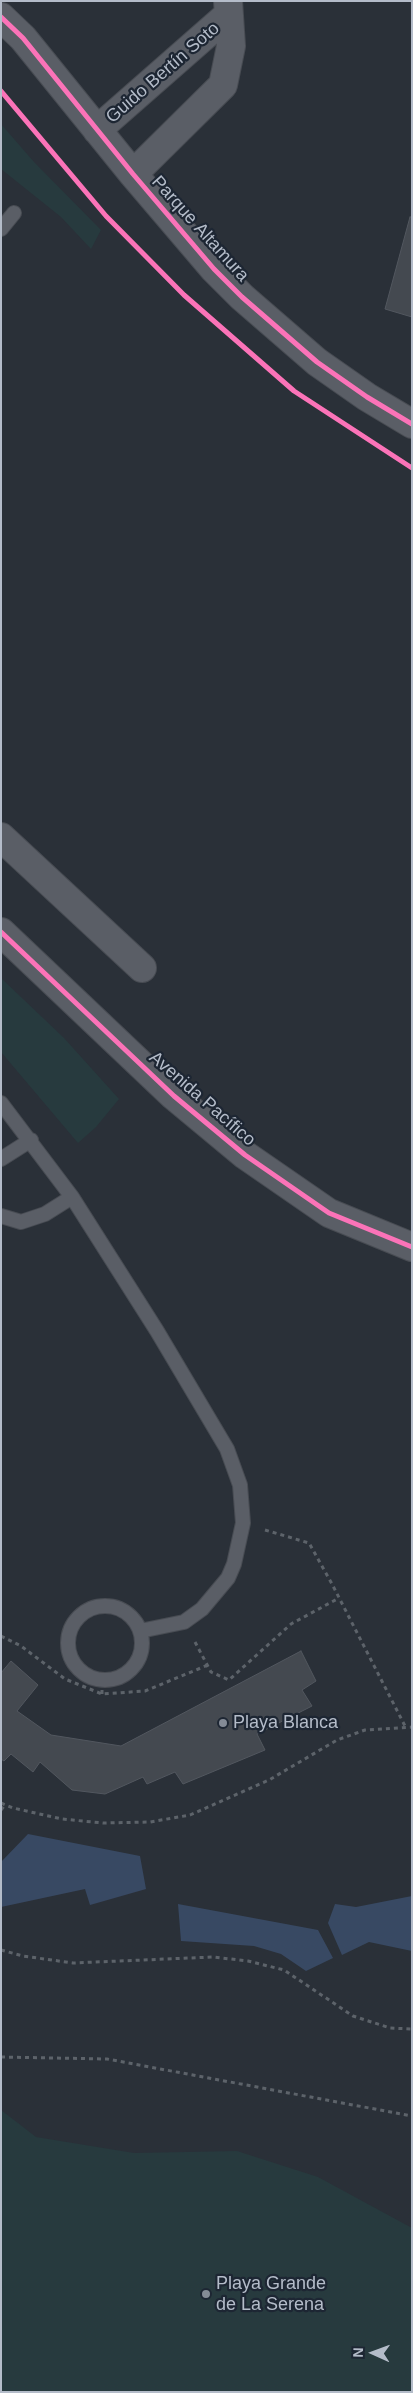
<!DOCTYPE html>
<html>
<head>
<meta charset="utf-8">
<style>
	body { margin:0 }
	#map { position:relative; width:413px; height:2393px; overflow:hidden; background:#2a3038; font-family:Helvetica,sans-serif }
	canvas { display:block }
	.frame { position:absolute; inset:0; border:2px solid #b4bcc9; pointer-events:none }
	.north { position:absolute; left:348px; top:2328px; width:50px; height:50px; -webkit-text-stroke:4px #1d2633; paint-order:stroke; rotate:272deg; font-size:14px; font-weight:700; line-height:20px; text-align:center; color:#b4bcc9 }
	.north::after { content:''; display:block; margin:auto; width:18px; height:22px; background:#b4bcc9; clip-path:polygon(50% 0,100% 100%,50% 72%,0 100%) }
</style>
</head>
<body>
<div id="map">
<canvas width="413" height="2393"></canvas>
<div class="frame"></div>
<div class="north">N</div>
</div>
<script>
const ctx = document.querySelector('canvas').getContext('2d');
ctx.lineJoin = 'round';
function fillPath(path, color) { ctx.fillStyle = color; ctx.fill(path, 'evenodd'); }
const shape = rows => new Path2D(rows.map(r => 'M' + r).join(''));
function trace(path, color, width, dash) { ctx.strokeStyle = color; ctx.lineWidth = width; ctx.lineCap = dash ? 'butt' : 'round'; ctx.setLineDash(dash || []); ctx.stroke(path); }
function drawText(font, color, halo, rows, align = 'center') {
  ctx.font = font + ' Helvetica,sans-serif'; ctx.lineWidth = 4.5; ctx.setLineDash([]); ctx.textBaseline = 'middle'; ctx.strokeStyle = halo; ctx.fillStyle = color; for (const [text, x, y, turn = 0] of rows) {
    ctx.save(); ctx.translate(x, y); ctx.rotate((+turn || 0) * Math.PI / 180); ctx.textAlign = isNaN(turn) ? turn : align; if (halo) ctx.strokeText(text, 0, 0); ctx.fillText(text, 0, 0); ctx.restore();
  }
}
const green = shape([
	[1,124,34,162,101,230,91,249,61,217,1,169],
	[1,978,64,1038,119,1099,96,1127,78,1143,1,1052],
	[1,2110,36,2137,134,2153,237,2151,318,2177,412,2228,412,2392,1,2392]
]);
const water = shape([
	[28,1834,140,1856,146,1889,90,1905,85,1889,1,1907,1,1862],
	[412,1896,412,1951,369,1942,342,1955,328,1923,335,1904,356,1907],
	[178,1904,318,1930,333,1958,306,1971,281,1954,254,1946,181,1941]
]);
const building = shape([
	[410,217,412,217,412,317,385,309,410,217],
	[301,1651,316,1681,302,1690,312,1706,257,1734,265,1750,183,1784,175,1772,147,1784,143,1777,105,1794,72,1790,40,1762,33,1772,11,1754,4,1761,1,1759,1,1673,11,1661,38,1685,17,1711,51,1735,121,1746,301,1651]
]);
const path = shape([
	[265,1530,309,1543,332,1584,405,1726],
	[1,1636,21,1646,65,1679,102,1694,145,1691,208,1665],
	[195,1642,211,1672,229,1680,291,1624,339,1598],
	[102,1694,102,1680],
	[1,1803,13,1808,62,1819,103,1823,150,1822,190,1815,269,1780,337,1740,365,1730,412,1727],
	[1,1810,5,1805],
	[1,1950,23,1956,73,1963,213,1957,248,1961,284,1970,353,2016,390,2028,412,2029],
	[1,2057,107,2059,412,2116]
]);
const service = shape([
	[1,229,14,213],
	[1,1103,72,1197,157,1331,227,1449,240,1485,243,1523,234,1564,228,1578,202,1609,184,1622,140,1631],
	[1,1159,31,1140],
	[1,1216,21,1222,45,1214,72,1197],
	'68 1643a37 37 0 1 1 74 0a37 37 0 1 1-74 0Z'
]);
const minor = shape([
	[1,17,23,38,133,174,214,269,242,297,317,362,367,397,412,424],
	[97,130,228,15],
	[133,174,223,85,231,46,228,1],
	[1,837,142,968],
	[1,932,174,1096,245,1155,329,1213,412,1247]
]);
const cycleway = shape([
	[1,17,23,38,133,174,214,269,242,297,317,362,367,397,412,424],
	[1,91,106,216,184,295,294,391,412,468],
	[1,932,174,1096,245,1155,329,1213,412,1247]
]);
const markers = [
	[223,1723,5,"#848b96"],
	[206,2294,5,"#848b96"]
];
const streetNames = [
	["Guido Bertín Soto",163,73,-41],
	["Parque Altamura",200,229,48],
	["Avenida Pacífico",202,1099,41]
];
const poiNames = [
	["Playa Blanca",233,1723],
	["Playa Grande",216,2284],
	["de La Serena",216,2305]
];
fillPath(green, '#273a3e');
fillPath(water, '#384963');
fillPath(building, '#444950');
trace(building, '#52575f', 1);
trace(service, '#484c53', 16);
trace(minor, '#484c53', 30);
trace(path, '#5d636a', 3, [4, 4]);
trace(service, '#5a5e66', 14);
trace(minor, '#5a5e66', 28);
trace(cycleway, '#fb73b8', 5);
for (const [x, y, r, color] of markers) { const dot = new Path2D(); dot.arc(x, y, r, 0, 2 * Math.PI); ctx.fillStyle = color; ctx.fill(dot); trace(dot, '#1d2633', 2); }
drawText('18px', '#b4bcc9', '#1d2633', streetNames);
drawText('18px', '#b4bcc9', '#1d2633', poiNames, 'left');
</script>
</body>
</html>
